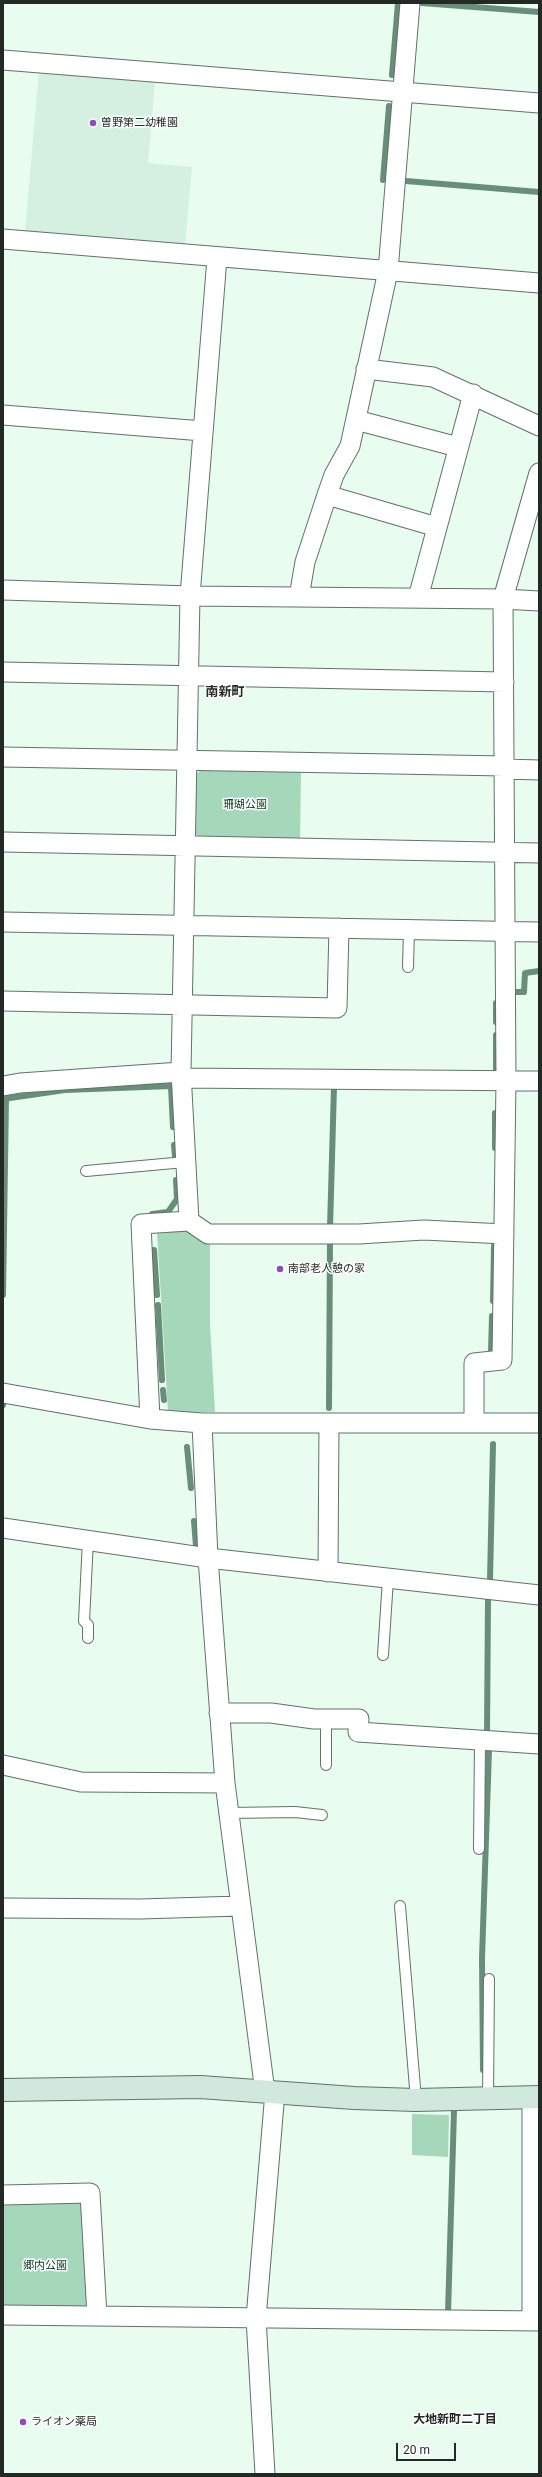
<!DOCTYPE html>
<html>
<head>
<meta charset="utf-8">
<style>
	body { margin:0 }
	#map { position:relative; width:542px; height:2477px; overflow:hidden; background:#e8fcf0; font-family:Roboto,sans-serif }
	canvas { display:block }
	.frame { position:absolute; inset:0; border:4px solid #232a26; pointer-events:none }
	.scale { position:absolute; left:396px; top:2443px; width:60px; height:18px; box-sizing:border-box; border:2px solid #232a26; border-top:0; padding-left:5px; font-size:12px; line-height:14px; white-space:nowrap; color:#232a26; -webkit-text-stroke:3px #fff; paint-order:stroke }
</style>
</head>
<body>
<div id="map">
<canvas width="542" height="2477"></canvas>
<div class="frame"></div>
<div class="scale">20 m</div>
</div>
<script>
const ctx = document.querySelector('canvas').getContext('2d');
ctx.lineJoin = 'round';
function fillPath(path, color) { ctx.fillStyle = color; ctx.fill(path, 'evenodd'); }
const shape = rows => new Path2D(rows.map(r => 'M' + r).join(''));
function trace(path, color, width, dash) { ctx.strokeStyle = color; ctx.lineWidth = width; ctx.lineCap = dash ? 'butt' : 'round'; ctx.setLineDash(dash || []); ctx.stroke(path); }
function drawText(font, color, halo, rows, align = 'center') {
  ctx.font = font + ' Roboto,"Noto Sans JP",sans-serif'; ctx.lineWidth = 3; ctx.setLineDash([]); ctx.textBaseline = 'middle'; ctx.strokeStyle = halo; ctx.fillStyle = color; for (const [text, x, y, turn = 0] of rows) {
    ctx.save(); ctx.translate(x, y); ctx.rotate((+turn || 0) * Math.PI / 180); ctx.textAlign = isNaN(turn) ? turn : align; if (halo) ctx.strokeText(text, 0, 0); ctx.fillText(text, 0, 0); ctx.restore();
  }
}
const built = shape([
	[39,72,155,82,148,163,192,167,185,245,25,231]
]);
const green = shape([
	[201,770,301,771,300,841,200,838,194,832,195,775],
	[185,1230,210,1240,210,1324,215,1412,168,1412,157,1232],
	[412,2114,449,2115,448,2157,412,2155],
	[76,2200,84,2207,88,2304,85,2310,3,2308,3,2203]
]);
const stream = shape([
	[422,3,539,12],
	[392,75,398,3],
	[383,180,389,106],
	[406,181,539,192],
	[509,992,524,992,525,973,539,971],
	[496,1022,496,1003],
	[496,1071,496,1035],
	[3,1099,65,1090,171,1086,173,1127],
	[495,1113,495,1148],
	[174,1145,175,1156],
	[152,1214,168,1212,177,1199,176,1180],
	[330,1228,334,1087],
	[154,1250,157,1295],
	[3,1295,6,1098],
	[493,1301,494,1246],
	[158,1305,162,1380],
	[491,1351,492,1316],
	[163,1390,164,1400],
	[3,1405,3,1403],
	[329,1408,330,1240],
	[187,1447,191,1488],
	[194,1521,196,1546],
	[490,1580,493,1444],
	[487,1734,488,1598],
	[483,2070,482,1958,489,1750],
	[448,2313,454,2111]
]);
const lane = shape([
	[408,967,409,930],
	[86,1171,185,1162],
	[88,1540,84,1621,88,1625,88,1638],
	[383,1655,388,1579],
	[326,1719,326,1765],
	[228,1813,295,1812,322,1815],
	[479,1849,480,1741],
	[400,1906,416,2100],
	[488,2098,489,1979]
]);
const street = shape([
	[3,60,539,103],
	[3,239,539,283],
	[366,369,433,377,539,426],
	[3,415,203,431],
	[356,420,458,447],
	[327,495,437,527],
	[3,590,190,596,503,599,539,601],
	[299,597,305,562,327,495,334,475,350,446,388,271,410,3],
	[418,598,473,394],
	[3,672,504,682],
	[3,757,505,766],
	[505,769,539,770],
	[3,842,539,853],
	[3,922,539,932],
	[3,1001,337,1008,339,928],
	[181,1078,539,1081],
	[3,1086,20,1083,181,1072],
	[189,1221,181,1072,190,596,217,258],
	[3,1393,150,1419,202,1423,539,1423],
	[150,1419,141,1224,189,1221,208,1234,359,1234,424,1230,504,1234],
	[202,1423,208,1558,225,1783,265,2092],
	[474,1423,474,1363,502,1360,506,1081,503,599,539,473],
	[3,1528,208,1558,539,1595],
	[328,1572,329,1423],
	[219,1713,271,1713,314,1719,359,1719,358,1732,539,1744],
	[3,1765,81,1782,225,1783],
	[3,1908,140,1909,240,1906],
	[532,2097,532,2321],
	[3,2195,90,2193,97,2316],
	[3,2315,539,2321],
	[265,2474,256,2318,275,2092]
]);
const secondary = shape([
	[3,2090,200,2087,354,2098,416,2100,539,2097]
]);
const markers = [
	[93,123,4,"#914abd"],
	[280,1269,4,"#914abd"],
	[23,2422,4,"#914abd"]
];
const poiNames = [
	["曽野第二幼稚園",101,123],
	["南部老人憩の家",288,1269],
	["ライオン薬局",31,2422]
];
const parkNames = [
	["珊瑚公園",245,805],
	["郷内公園",45,2266]
];
const neighbourhoodNames = [
	["大地新町二丁目",455,2420]
];
const quarterNames = [
	["南新町",225,693]
];
fillPath(built, '#d5f0e1');
fillPath(green, '#a5d8bb');
trace(stream, '#688e79', 6);
trace(lane, '#617268', 12);
trace(street, '#617268', 21);
trace(secondary, '#617268', 24);
trace(lane, '#fff', 10);
trace(street, '#fff', 19);
trace(secondary, '#d1e9dd', 22);
for (const [x, y, r, color] of markers) { const dot = new Path2D(); dot.arc(x, y, r, 0, 2 * Math.PI); ctx.fillStyle = color; ctx.fill(dot); trace(dot, '#fff', 1.5); }
drawText('11px', '#232a26', '#fff', poiNames, 'left');
drawText('11px', '#103a27', '#fff', parkNames);
drawText('bold 12px', '#232a26', '#fff', neighbourhoodNames);
drawText('bold 13px', '#232a26', '#fff', quarterNames);
</script>
</body>
</html>
